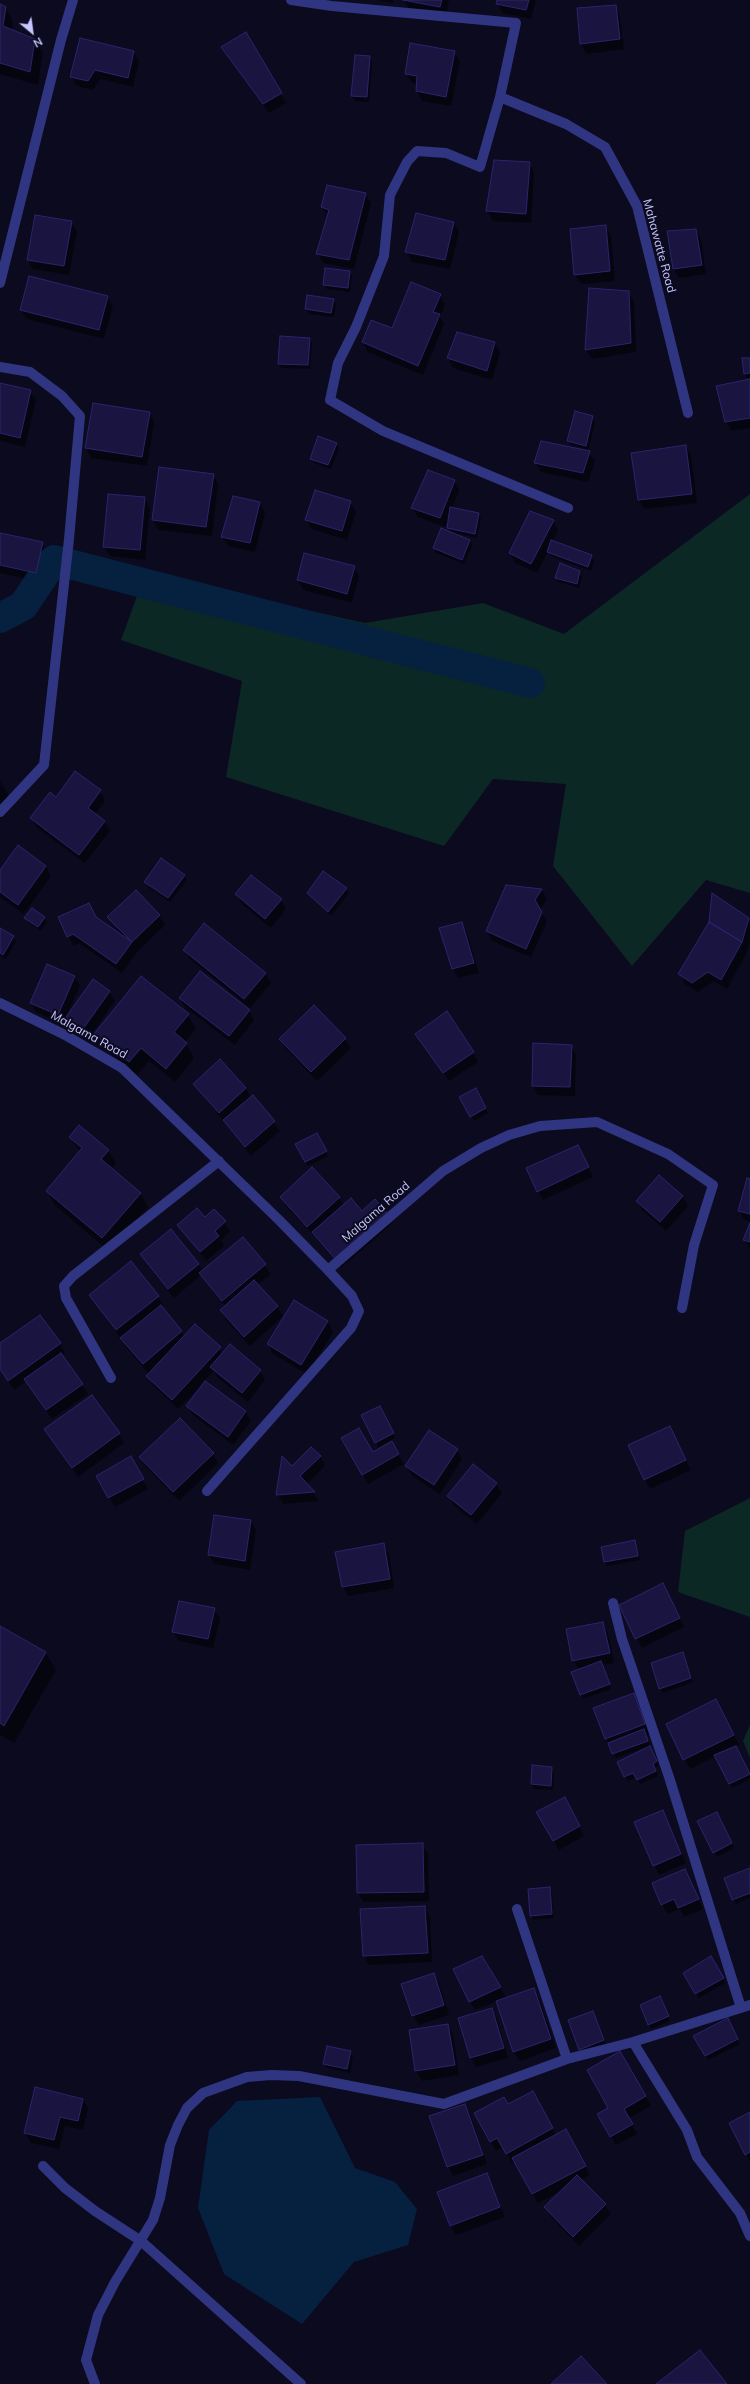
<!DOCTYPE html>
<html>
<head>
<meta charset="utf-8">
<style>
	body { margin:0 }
	#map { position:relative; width:750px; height:2384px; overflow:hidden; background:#0b0a1e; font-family:Mulish,sans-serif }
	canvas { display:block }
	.north { position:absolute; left:12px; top:12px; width:40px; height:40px; -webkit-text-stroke:3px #0b0a1e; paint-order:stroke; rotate:151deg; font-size:11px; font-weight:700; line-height:16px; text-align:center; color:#c7c7ff }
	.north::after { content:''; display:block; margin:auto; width:14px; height:18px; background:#c7c7ff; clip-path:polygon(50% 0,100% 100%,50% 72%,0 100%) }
</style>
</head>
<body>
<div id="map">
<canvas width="750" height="2384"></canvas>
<div class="north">N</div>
</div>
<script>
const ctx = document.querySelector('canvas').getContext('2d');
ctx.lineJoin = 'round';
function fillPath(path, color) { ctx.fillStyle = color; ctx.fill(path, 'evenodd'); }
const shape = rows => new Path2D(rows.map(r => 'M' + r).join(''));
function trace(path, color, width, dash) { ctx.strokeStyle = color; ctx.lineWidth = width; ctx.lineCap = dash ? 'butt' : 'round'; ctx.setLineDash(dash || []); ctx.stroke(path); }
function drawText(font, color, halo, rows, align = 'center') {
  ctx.font = font + ' Mulish,sans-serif'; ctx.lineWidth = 4; ctx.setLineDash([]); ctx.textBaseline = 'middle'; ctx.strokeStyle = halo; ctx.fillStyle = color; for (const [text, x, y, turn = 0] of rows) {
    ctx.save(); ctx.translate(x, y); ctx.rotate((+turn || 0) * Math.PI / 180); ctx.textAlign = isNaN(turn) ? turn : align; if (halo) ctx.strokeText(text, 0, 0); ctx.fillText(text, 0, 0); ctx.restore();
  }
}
const green = shape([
	[750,494,750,893,706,880,632,966,553,866,566,784,493,779,444,846,226,777,242,681,121,640,145,574,365,623,483,603,564,634],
	[750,1498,750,1617,678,1592,685,1531],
	[750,1725,750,1758,743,1741]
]);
const water = shape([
	[320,2097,355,2168,395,2182,417,2209,408,2245,354,2262,302,2324,224,2274,198,2208,209,2130,237,2101]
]);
const shadow = shape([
	[377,0,393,0,393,3],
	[404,0,449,0,446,16,409,9],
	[498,0,536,0,531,19,503,13,497,3],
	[0,6,5,7,13,21,12,31,35,39,43,53,38,85,0,74],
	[615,6,620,16,624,49,586,54,581,44,578,9],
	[245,34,286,103,269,113,222,47],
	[134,52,139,61,133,87,100,79,93,90,77,86,71,77],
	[454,52,460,61,451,106,422,101,417,91,418,84,412,83,406,74],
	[356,56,369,57,372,62,369,102,355,101,352,96],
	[495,161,529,163,534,172,531,223,493,221,487,211],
	[365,194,371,203,354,269,323,263,317,253,328,217,322,207],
	[71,222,77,232,69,275,33,269,28,260],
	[454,222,459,232,450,269,412,262,407,252],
	[605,226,611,236,615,281,581,284,575,275],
	[696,230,701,239,706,274,679,278,674,269,668,232],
	[349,272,352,276,350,292,327,289,324,285],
	[590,290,628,292,634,302,636,352,592,359,586,350],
	[440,295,445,304,440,317,444,324,423,375,368,352,363,342,372,321,393,329],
	[107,297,113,306,104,339,27,319,21,310],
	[334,300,336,304,334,317,309,314,306,309],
	[458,334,495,343,500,353,492,380,453,368,448,358],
	[310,339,312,343,310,369,281,368,279,364],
	[750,359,750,378,747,378,745,374],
	[750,380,750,428,731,431,726,421],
	[0,387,30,391,36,400,25,447,0,441],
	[149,413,154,422,147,466,91,458,86,448],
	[575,413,593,417,595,422,588,452,595,461,588,482,541,472,535,462,586,451,586,449,571,445,568,441],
	[336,443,339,448,331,469,314,463,311,459],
	[686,446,691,455,697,503,644,509,639,499],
	[160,468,213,475,218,484,212,536,158,530,153,520],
	[454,480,459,490,452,509,478,514,481,518,477,538,454,533,470,540,472,545,464,564,436,553,434,548,442,529,452,533,448,527,449,519,445,527,418,517,412,508],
	[144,498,150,508,145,560,110,556,104,547],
	[350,502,356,512,347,540,312,529,306,520],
	[260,503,265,513,255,552,228,546,222,537],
	[553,520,558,530,552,542,591,556,594,561,591,571,551,556,548,551,537,573,515,563,510,553],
	[0,534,42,543,47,552,41,582,0,573],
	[354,567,359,576,352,603,303,590,298,580],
	[579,572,582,577,579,588,559,582,556,577],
	[0,780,10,798,0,804],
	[100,791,105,801,95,814,104,821,110,831,85,863,37,828,31,818,56,798],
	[46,866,51,876,24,914,0,897,0,871],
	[323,873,347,889,349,893,331,916,308,893],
	[184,875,187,880,170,902,148,887,146,882],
	[542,890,547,899,540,910,547,922,531,957,492,941,487,931],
	[236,894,281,900,286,909,271,928,242,904],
	[159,916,165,925,137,952,122,973,79,943,74,946,68,936,97,919,123,936,109,917],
	[26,918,44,918,47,922,41,931,28,922],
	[748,919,750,922,750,941,747,952,727,989,714,981,698,992,685,984,680,974],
	[462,923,467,933,479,973,458,978,453,969,441,928],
	[0,929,13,937,16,941,6,959,0,956],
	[184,950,265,973,271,983,250,1008,190,959],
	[75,977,80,986,63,1024,36,1012,31,1003],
	[109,992,115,1001,89,1038,73,1026,67,1016],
	[180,998,249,1010,254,1020,235,1045,186,1008],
	[188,1015,196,1029,185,1042,194,1058,175,1082,149,1061,137,1075,104,1048,96,1034],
	[416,1034,473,1052,478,1062,449,1081],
	[345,1039,351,1048,317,1081,286,1049,280,1040],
	[571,1046,576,1055,575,1096,538,1095,533,1085],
	[194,1084,246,1088,251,1098,253,1096,280,1131,251,1156],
	[475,1089,488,1113,474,1121,461,1097],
	[317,1134,328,1156,308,1166,297,1145],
	[70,1137,108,1150,116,1164,111,1169,140,1193,148,1207,110,1252,55,1205,47,1191,80,1152],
	[578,1146,593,1177,543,1200,538,1191],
	[659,1176,683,1197,688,1206,666,1231,642,1210,637,1201],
	[750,1180,750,1222,745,1220,739,1211],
	[281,1197,339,1198,344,1206,362,1212,388,1214,393,1223,341,1268,314,1235,286,1207],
	[214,1210,230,1231,221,1240,224,1246,206,1261,178,1225,205,1219],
	[750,1226,750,1249,744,1239],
	[243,1238,271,1274,257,1285,277,1307,283,1316,250,1346,226,1320,221,1311,225,1306,201,1275,174,1298,141,1254,198,1264,203,1271],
	[131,1263,158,1297,164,1306,162,1308,184,1336,195,1325,223,1354,260,1370,265,1380,248,1402,217,1377,214,1371,204,1381,246,1412,251,1421,233,1445,193,1415,187,1406,205,1382,178,1409,153,1385,147,1376,149,1374,127,1348,90,1295],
	[294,1302,328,1322,333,1332,307,1374,273,1354,268,1344],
	[0,1344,60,1344,65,1353,62,1355,88,1394,52,1419,26,1381,14,1390,0,1369],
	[92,1396,124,1443,78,1477,46,1430],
	[382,1412,395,1438,378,1447,376,1442],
	[669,1427,691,1470,650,1489,645,1480],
	[342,1439,372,1453,391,1442,404,1464,368,1484],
	[457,1450,462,1459,440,1494,412,1476,406,1466],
	[213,1454,218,1463,179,1501,146,1467,140,1457],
	[320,1457,325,1466,307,1484,319,1501,283,1504,278,1495],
	[130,1458,148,1489,115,1507,97,1477],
	[496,1484,502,1493,477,1524,454,1506,448,1496],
	[251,1521,256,1530,250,1570,214,1564,209,1555],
	[634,1541,640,1560,607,1566,605,1562],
	[383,1544,389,1554,394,1588,348,1596,343,1587],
	[668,1594,684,1627,642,1648,620,1605],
	[214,1609,220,1619,213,1648,179,1641,173,1631],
	[603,1623,608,1633,614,1663,602,1665,611,1689,583,1699,572,1673,579,1670,573,1660],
	[0,1627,46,1653,56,1670,14,1743,0,1735],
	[685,1658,693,1682,663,1693,660,1688],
	[633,1694,650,1734,646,1735,650,1746,616,1758,594,1709],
	[721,1710,739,1745,735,1747,750,1776,750,1779,732,1788,716,1756,690,1769,667,1725],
	[653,1752,659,1766,655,1768,658,1776,640,1784,636,1777,628,1781,625,1776],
	[551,1768,554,1773,553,1790,534,1789,532,1784],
	[570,1808,584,1836,559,1850,538,1812],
	[662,1811,681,1853,654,1865],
	[719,1817,734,1848,717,1857,699,1822],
	[422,1844,428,1853,429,1901,364,1902,358,1893,357,1846],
	[682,1854,686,1863,659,1875,655,1866],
	[750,1869,750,1898,736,1904,725,1879],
	[685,1870,703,1909,684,1917,680,1909,668,1914,662,1904],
	[549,1888,552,1893,554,1918,534,1920,531,1916],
	[425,1907,430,1916,432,1962,369,1965,364,1956],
	[711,1957,725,1983,699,1998,684,1973],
	[482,1958,507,1999,533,1989,539,1999,556,2048,520,2061,514,2052,497,2001,475,2010,470,2001],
	[433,1974,439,1983,449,2015,419,2025,413,2016],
	[662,2002,670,2021,651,2029,649,2024],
	[491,2009,497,2019,508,2058,476,2067,471,2058],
	[593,2012,606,2045,582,2054,580,2050],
	[730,2024,740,2044,708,2060,694,2037],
	[448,2025,453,2034,459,2075,422,2081,416,2071,410,2031],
	[350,2052,353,2056,350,2073,327,2068,324,2064],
	[620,2052,651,2106,629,2118,637,2134,616,2145,599,2114,610,2108],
	[36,2089,83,2099,88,2109,83,2130,65,2126,59,2149,31,2143,25,2133],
	[538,2101,556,2136,571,2140,590,2175,581,2180,605,2205,611,2214,579,2246,551,2217,545,2207,561,2191,538,2203,515,2161,512,2163,503,2147,496,2151,475,2113,508,2105],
	[464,2105,470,2114,487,2164,453,2176,448,2166],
	[750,2113,750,2162,746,2154],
	[487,2174,505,2217,456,2235,451,2226]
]);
const canal = shape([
	[0,618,23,606,54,560,530,683]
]);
const building = shape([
	[403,0,442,0,440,7,403,0],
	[497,0,529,0,526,10,496,4,497,0],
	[0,4,6,7,3,26,35,39,30,72,0,63,0,4],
	[616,5,620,39,580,44,577,8,616,5],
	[246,32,282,93,263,104,221,47,246,32],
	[80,38,134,51,128,78,95,70,88,81,70,77,80,38],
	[410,43,455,51,446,97,416,91,417,76,405,74,410,43],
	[355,55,370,56,367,97,351,96,355,55],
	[494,160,530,162,526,214,486,211,494,160],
	[327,185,366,193,349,260,316,254,329,210,321,207,327,185],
	[416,213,454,222,445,260,405,252,416,213],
	[35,215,72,221,64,266,27,260,35,215],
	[606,225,610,271,574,275,570,229,606,225],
	[696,229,702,265,673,269,667,231,696,229],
	[325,268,350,271,348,288,323,285,325,268],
	[29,276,108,296,99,330,20,310,29,276],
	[411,282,441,294,433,312,440,314,418,366,362,342,371,320,392,328,411,282],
	[589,288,629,291,631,343,585,350,589,288],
	[307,295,334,299,331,313,305,309,307,295],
	[457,332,495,342,487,371,447,358,457,332],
	[280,336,310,338,308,365,278,364,280,336],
	[742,358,750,358,750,373,744,374,742,358],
	[750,379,750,418,725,422,716,386,750,379],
	[0,383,31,390,20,438,0,433,0,383],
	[93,403,150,412,142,457,85,448,93,403],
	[575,411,593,416,586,446,567,441,575,411],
	[318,436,337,443,328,465,310,459,318,436],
	[541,441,590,451,583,473,534,463,541,441],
	[686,445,692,494,638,500,631,453,686,445],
	[159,467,214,474,206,527,152,520,159,467],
	[428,470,455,480,440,518,411,508,428,470],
	[315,490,351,501,342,531,305,520,315,490],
	[108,494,145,497,140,550,103,547,108,494],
	[233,496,260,502,250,543,221,537,233,496],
	[450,507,479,513,475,534,447,528,450,507],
	[530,511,554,520,531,564,509,553,530,511],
	[441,528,470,540,462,560,433,548,441,528],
	[0,533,43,542,36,573,0,565,0,533],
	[551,540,592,555,588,567,547,552,551,540],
	[304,553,355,566,347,594,297,580,304,553],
	[560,563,580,571,577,584,555,578,560,563],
	[75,771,101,790,88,808,105,821,79,855,30,818,50,792,56,797,75,771],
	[18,845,46,866,18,905,0,892,0,870,18,845],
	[161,858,185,875,168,898,144,882,161,858],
	[323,871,347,888,328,912,307,893,323,871],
	[251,875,282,899,265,919,235,894,251,875],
	[506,885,542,889,535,900,542,912,526,949,486,931,506,885],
	[136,890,160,915,132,942,107,917,136,890],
	[712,893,749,918,742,942,709,922,712,893],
	[89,903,96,917,132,942,116,964,73,934,67,937,58,917,89,903],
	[32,908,45,917,38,927,24,918,32,908],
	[462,922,474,963,452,969,439,928,462,922],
	[709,922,742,942,721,980,708,972,692,983,678,974,709,922],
	[204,923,266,973,244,999,183,950,204,923],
	[0,928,14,936,3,955,0,953,0,928],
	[47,964,75,976,58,1015,30,1003,47,964],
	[200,971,250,1010,229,1036,179,998,200,971],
	[141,976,189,1014,174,1032,187,1043,166,1069,141,1048,129,1062,94,1034,141,976],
	[93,979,110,991,83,1029,66,1017,93,979],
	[314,1005,346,1038,311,1072,279,1039,314,1005],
	[447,1011,474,1052,443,1073,415,1034,447,1011],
	[533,1043,572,1045,570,1087,532,1086,533,1043],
	[220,1059,246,1088,219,1113,193,1084,220,1059],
	[476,1088,486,1108,470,1117,459,1097,476,1088],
	[253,1095,275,1121,245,1147,223,1120,253,1095],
	[79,1125,109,1150,101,1159,141,1193,102,1238,46,1191,82,1148,69,1137,79,1125],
	[317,1133,327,1151,305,1162,295,1144,317,1133],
	[578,1145,589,1167,537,1192,526,1168,578,1145],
	[312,1167,340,1197,307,1227,280,1197,312,1167],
	[659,1175,683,1196,660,1222,636,1201,659,1175],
	[747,1178,750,1179,750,1214,738,1211,747,1178],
	[351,1198,362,1211,375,1199,388,1214,335,1259,312,1232,351,1198],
	[197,1208,205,1217,214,1209,226,1221,215,1231,219,1236,200,1252,177,1225,197,1208],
	[750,1223,750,1242,743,1240,750,1223],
	[171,1229,199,1264,168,1289,140,1254,171,1229],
	[243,1237,266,1264,222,1301,199,1273,243,1237],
	[131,1261,159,1296,116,1330,89,1295,131,1261],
	[254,1280,278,1306,244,1337,220,1310,254,1280],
	[294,1300,328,1321,301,1365,267,1344,294,1300],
	[161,1305,182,1331,143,1364,120,1338,161,1305],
	[40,1315,61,1343,8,1381,0,1369,0,1343,40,1315],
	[195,1324,221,1347,172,1400,146,1376,195,1324],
	[230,1344,261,1370,242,1393,210,1367,230,1344],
	[61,1353,83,1384,46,1410,24,1379,61,1353],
	[205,1381,246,1411,228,1437,186,1406,205,1381],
	[92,1395,120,1433,72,1468,44,1429,92,1395],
	[380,1406,394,1433,375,1443,361,1415,380,1406],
	[180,1418,214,1453,173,1492,139,1457,180,1418],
	[670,1426,686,1460,644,1480,628,1445,670,1426],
	[359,1428,373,1452,392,1441,399,1454,362,1475,341,1438,359,1428],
	[429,1430,458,1449,434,1485,405,1466,429,1430],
	[311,1447,321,1456,300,1476,315,1492,276,1495,282,1456,292,1466,311,1447],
	[131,1456,144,1479,108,1498,96,1476,131,1456],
	[473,1464,497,1483,471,1515,447,1496,473,1464],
	[214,1515,251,1520,245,1561,208,1555,214,1515],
	[635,1540,638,1556,604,1562,601,1547,635,1540],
	[384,1543,390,1579,342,1587,335,1552,384,1543],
	[663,1583,680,1618,635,1639,619,1605,663,1583],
	[179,1601,215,1608,208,1639,172,1632,179,1601],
	[603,1622,610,1653,572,1661,566,1629,603,1622],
	[0,1626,46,1652,4,1726,0,1723,0,1626],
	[683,1652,691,1678,659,1689,651,1663,683,1652],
	[601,1661,610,1684,580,1695,571,1672,601,1661],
	[634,1693,645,1724,605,1739,593,1708,634,1693],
	[716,1699,734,1735,683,1760,666,1724,716,1699],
	[644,1729,648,1741,612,1754,608,1743,644,1729],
	[650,1746,657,1761,653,1764,656,1771,637,1780,633,1773,624,1777,617,1762,650,1746],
	[736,1746,750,1774,729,1784,714,1755,736,1746],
	[532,1765,552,1767,551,1786,531,1784,532,1765],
	[565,1797,580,1826,553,1841,536,1812,565,1797],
	[663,1810,681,1854,653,1866,634,1822,663,1810],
	[717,1812,732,1843,713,1853,697,1821,717,1812],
	[423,1843,424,1892,357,1893,356,1845,423,1843],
	[750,1868,750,1893,732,1900,724,1878,750,1868],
	[685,1869,699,1899,678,1908,674,1899,661,1905,652,1883,685,1869],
	[550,1887,552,1914,530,1916,528,1889,550,1887],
	[425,1906,428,1953,363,1956,360,1909,425,1906],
	[482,1956,501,1987,469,2002,453,1969,482,1956],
	[711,1956,724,1978,695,1994,683,1973,711,1956],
	[434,1973,444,2005,412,2016,401,1984,434,1973],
	[534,1988,551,2039,513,2052,496,2001,534,1988],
	[660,1996,669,2016,648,2025,640,2005,660,1996],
	[492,2008,504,2048,470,2058,458,2018,492,2008],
	[593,2011,604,2040,579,2050,568,2020,593,2011],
	[728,2018,738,2039,705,2056,693,2036,728,2018],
	[448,2024,455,2065,415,2071,409,2030,448,2024],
	[327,2046,351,2051,347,2069,323,2064,327,2046],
	[620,2051,646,2096,624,2109,633,2124,610,2137,597,2114,608,2108,587,2070,620,2051],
	[35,2087,83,2099,78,2121,60,2117,54,2140,24,2133,35,2087],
	[533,2091,553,2128,506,2154,497,2138,490,2142,474,2113,504,2097,508,2104,533,2091],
	[465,2104,483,2155,447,2167,429,2116,465,2104],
	[750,2112,750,2152,745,2155,729,2123,750,2112],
	[566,2129,586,2166,532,2194,512,2158,566,2129],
	[487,2173,500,2207,450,2226,437,2192,487,2173],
	[577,2175,606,2204,573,2237,544,2207,577,2175],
	[700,2350,727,2384,656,2384,700,2350],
	[581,2356,607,2384,551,2384,581,2356]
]);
const minor = shape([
	[291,0,332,6,516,23,500,97,566,124,605,147,637,206,688,413],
	[500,97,480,167,446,153,417,151,407,162,390,195,384,256,356,327,338,363,330,400,383,431,568,508],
	[0,283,61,40,73,0],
	[0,367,30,372,62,396,80,416,69,539,44,765,0,812],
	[0,1003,65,1035,122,1068,279,1220,328,1270,443,1171,481,1148,509,1135,540,1126,597,1122,668,1154,713,1185,694,1245,682,1308],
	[111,1378,66,1298,64,1286,73,1276,219,1161],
	[207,1491,351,1328,359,1311,352,1296,328,1270],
	[613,1603,622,1639,669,1777,741,2008],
	[517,1909,567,2059],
	[633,2042,687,2130,697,2157,740,2213,750,2236],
	[43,2166,65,2188,95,2211,141,2241,301,2384],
	[95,2384,86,2360,98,2315,115,2282,153,2220,160,2198,170,2145,178,2125,187,2108,203,2093,247,2077,271,2075,299,2076,444,2104,567,2059,633,2042,750,2005]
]);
const streetNames = [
	["Mahawatte Road",659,246,75],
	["Malgama Road",89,1035,29],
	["Malgama Road",376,1212,-41]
];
fillPath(green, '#0c2824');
fillPath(water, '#062140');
fillPath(shadow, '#0007');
trace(canal, '#062140', 30);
fillPath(building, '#191440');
trace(building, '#2c246e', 1);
trace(minor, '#303581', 10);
drawText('12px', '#c7c7ff', '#0b0a1e', streetNames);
</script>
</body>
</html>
